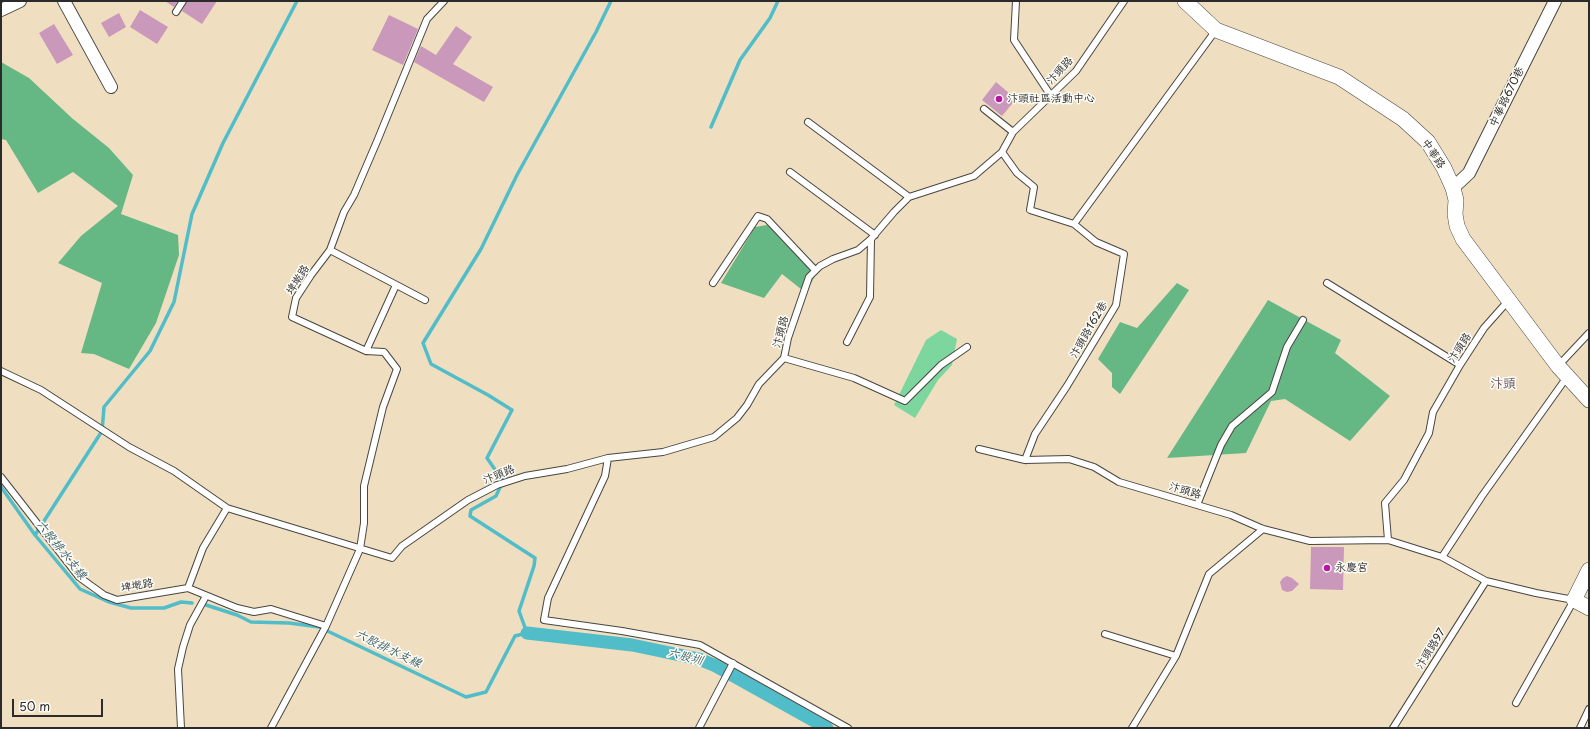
<!DOCTYPE html>
<html>
<head>
<meta charset="utf-8">
<style>
	body { margin:0 }
	#map { position:relative; width:1590px; height:729px; overflow:hidden; background:#efdfc0; font-family:"Playpen Sans",sans-serif }
	canvas { display:block }
	.frame { position:absolute; inset:0; border:2px solid #2b2b2b; pointer-events:none }
	.scale { position:absolute; left:12px; top:699px; width:91px; height:18px; box-sizing:border-box; border:2px solid #2b2b2b; border-top:0; padding-left:5px; font-size:12px; line-height:14px; white-space:nowrap; color:#2b2b2b; -webkit-text-stroke:3px #fdfcf7; paint-order:stroke }
</style>
</head>
<body>
<div id="map">
<canvas width="1590" height="729"></canvas>
<div class="frame"></div>
<div class="scale">50 m</div>
</div>
<script>
const ctx = document.querySelector('canvas').getContext('2d');
ctx.lineJoin = 'round';
function fillPath(path, color) { ctx.fillStyle = color; ctx.fill(path, 'evenodd'); }
const shape = rows => new Path2D(rows.map(r => 'M' + r).join(''));
function trace(path, color, width, dash) { ctx.strokeStyle = color; ctx.lineWidth = width; ctx.lineCap = dash ? 'butt' : 'round'; ctx.setLineDash(dash || []); ctx.stroke(path); }
function drawText(font, color, halo, rows, align = 'center') {
  ctx.font = font + ' "Playpen Sans","LXGW WenKai TC",sans-serif'; ctx.lineWidth = 3; ctx.setLineDash([]); ctx.textBaseline = 'middle'; ctx.strokeStyle = halo; ctx.fillStyle = color; for (const [text, x, y, turn = 0] of rows) {
    ctx.save(); ctx.translate(x, y); ctx.rotate((+turn || 0) * Math.PI / 180); ctx.textAlign = isNaN(turn) ? turn : align; if (halo) ctx.strokeText(text, 0, 0); ctx.fillText(text, 0, 0); ctx.restore();
  }
}
const green = shape([
	[941,330,957,339,952,365,938,380,915,418,894,405,926,340]
]);
const forest = shape([
	[1,62,29,78,73,119,109,148,133,175,121,214,178,235,179,255,156,323,129,369,94,354,81,353,102,283,58,263,81,236,118,206,73,172,38,193,6,140,1,139],
	[773,224,819,268,806,293,782,274,764,298,721,283,755,227],
	[1177,283,1189,290,1120,394,1112,387,1112,373,1098,359,1120,322,1137,328],
	[1268,300,1341,340,1335,353,1390,396,1350,441,1285,399,1271,401,1246,453,1167,458]
]);
const stream = shape([
	[711,127,740,60,770,18,778,1],
	[1,487,35,535,80,589,109,602,131,608,164,608,181,602,192,603],
	[35,535,102,431,104,407,150,351,174,302,192,214,223,143,297,1],
	[206,605,237,615,251,622,289,623,319,627,466,697,486,692,515,636,527,633,519,611,534,566,535,558,470,516,471,510,496,496,503,481,487,458,512,410,488,395,431,364,423,343,481,249,517,175,596,32,611,1]
]);
const canal = shape([
	[527,633,632,645,699,659,716,666,827,728]
]);
const building = shape([
	[165,1,178,1,174,7],
	[187,1,217,1,202,24,182,11],
	[140,10,168,27,157,44,130,27],
	[119,13,126,27,109,37,101,23],
	[389,15,418,29,403,65,372,50],
	[54,24,73,55,57,64,39,33],
	[456,26,472,37,453,64,493,87,484,102,414,62,421,46,436,55],
	[996,82,1016,99,1002,116,982,100],
	[1311,547,1344,547,1343,590,1310,589],
	[1287,576,1292,578,1299,584,1292,591,1287,592,1282,590,1280,582,1283,578]
]);
const service = shape([
	[1016,1,1014,40,1051,96],
	[176,12,183,1],
	[984,109,1013,132],
	[808,122,909,197],
	[1002,152,1017,173,1034,187,1030,210,1074,224,1096,242,1124,254,1116,305,1067,386,1035,434,1025,460],
	[790,172,875,235],
	[1074,224,1216,30],
	[330,250,425,300],
	[713,283,758,216,767,219,815,270],
	[1327,283,1460,365],
	[847,342,870,297,871,239],
	[366,351,396,285],
	[784,358,854,378,905,401,941,365,967,347],
	[1559,365,1589,333],
	[1,371,41,390,129,447,174,471,227,508,203,548,188,588],
	[979,449,1025,460,1069,459,1094,467,1119,482,1231,515,1263,529,1310,541,1388,540,1442,557,1486,581,1536,593,1574,600,1516,703],
	[608,458,605,476,548,598,544,620,622,631,700,645,848,728],
	[1,477,79,577,104,595,117,600,188,588,237,608,254,612,271,609,326,626,360,549,364,523,364,486,383,407,397,369,384,352,366,351,292,317,296,298,311,275,330,250,344,212,354,195,378,139,427,19,444,1],
	[1197,505,1221,445,1232,426,1272,392,1287,347,1303,320],
	[227,508,392,558,402,546,468,500,497,485,525,476,567,469,608,458,663,452,714,437,737,418,747,405,759,384,784,358,788,338,809,277,820,266,833,259,858,250,871,239,894,212,909,197,974,176,1002,152,1013,132,1076,71,1124,1],
	[1388,540,1385,503,1404,480,1429,433,1433,412,1460,365,1484,328,1508,301],
	[1442,557,1482,496,1567,377],
	[1105,634,1176,656],
	[181,728,178,669,183,647,190,625,206,596],
	[271,728,326,626],
	[699,728,733,663],
	[1132,728,1176,656,1209,574,1263,529],
	[1393,728,1486,581],
	[1580,728,1589,709]
]);
const minor = shape([
	[64,1,111,87],
	[1,10,20,1],
	[1453,188,1469,173,1555,1]
]);
const tertiary = shape([
	[1185,1,1216,30,1339,77,1403,119,1428,142,1444,168,1453,188,1456,200,1455,214,1457,226,1463,239,1558,366,1589,400],
	[1589,570,1574,600,1589,608]
]);
const markers = [
	[999,99,4,"#b5179e"],
	[1327,568,4,"#b5179e"]
];
const streetNames = [
	["汴頭路",1060,71,-48],
	["中華路670巷",1507,97,-64],
	["中華路",1433,154,56],
	["埤墘路",298,280,-58],
	["汴頭路162巷",1089,330,-60],
	["汴頭路",781,332,-75],
	["汴頭路",1460,348,-57],
	["汴頭路",499,475,-22],
	["汴頭路",1185,491,16],
	["埤墘路",137,586,-9],
	["汴頭路97",1431,649,-58]
];
const poiNames = [
	["汴頭社區活動中心",1007,99],
	["永慶宮",1335,568]
];
const waterNames = [
	["六股排水支線",61,550,51],
	["六股排水支線",388,649,26],
	["六股圳",685,657,14]
];
const quarterNames = [
	["汴頭",1503,384]
];
fillPath(green, '#7cd69d');
fillPath(forest, '#65b784');
trace(stream, '#50bdc9', 3.5);
trace(canal, '#50bdc9', 13);
fillPath(building, '#ca98ba');
trace(service, '#484641', 8);
trace(minor, '#484641', 14);
trace(tertiary, '#484641', 16);
trace(service, '#fff', 6);
trace(minor, '#fff', 12);
trace(tertiary, '#fff', 15);
for (const [x, y, r, color] of markers) { const dot = new Path2D(); dot.arc(x, y, r, 0, 2 * Math.PI); ctx.fillStyle = color; ctx.fill(dot); trace(dot, '#fdfcf7', 1.5); }
drawText('11px', '#2b2b2b', '#fdfcf7', streetNames);
drawText('11px', '#2b2b2b', '#fdfcf7', poiNames, 'left');
drawText('italic 12px', '#385e62', '#fdfcf7', waterNames);
drawText('13px', '#63515d', '#fdfcf7', quarterNames);
</script>
</body>
</html>
